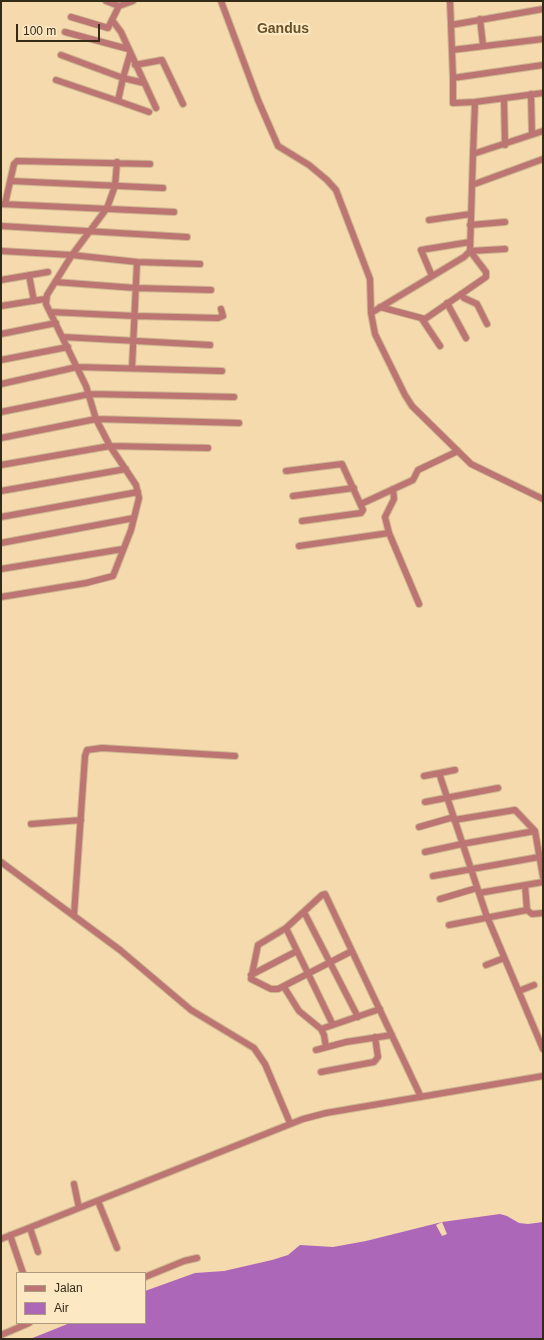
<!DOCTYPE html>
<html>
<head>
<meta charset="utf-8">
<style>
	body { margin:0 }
	#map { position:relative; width:544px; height:1340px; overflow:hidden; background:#f4daad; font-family:Arial,sans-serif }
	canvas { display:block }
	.frame { position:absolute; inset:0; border:2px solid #342a18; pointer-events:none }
	.legend { position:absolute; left:16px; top:1272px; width:130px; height:52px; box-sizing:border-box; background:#fde8c4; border:1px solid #ad9c7f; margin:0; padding:5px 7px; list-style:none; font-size:12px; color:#342a18 }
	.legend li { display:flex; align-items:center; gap:8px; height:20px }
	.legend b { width:20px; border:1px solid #ad9c7f }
	.scale { position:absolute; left:16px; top:24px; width:84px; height:18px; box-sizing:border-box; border:2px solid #342a18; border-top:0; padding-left:5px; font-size:12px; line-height:14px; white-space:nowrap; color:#342a18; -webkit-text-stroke:3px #fde8c4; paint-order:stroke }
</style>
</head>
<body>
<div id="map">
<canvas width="544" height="1340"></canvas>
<div class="frame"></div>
<ul class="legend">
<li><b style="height:5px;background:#bc7573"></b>Jalan</li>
<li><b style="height:11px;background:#ac67b8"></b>Air</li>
</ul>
<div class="scale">100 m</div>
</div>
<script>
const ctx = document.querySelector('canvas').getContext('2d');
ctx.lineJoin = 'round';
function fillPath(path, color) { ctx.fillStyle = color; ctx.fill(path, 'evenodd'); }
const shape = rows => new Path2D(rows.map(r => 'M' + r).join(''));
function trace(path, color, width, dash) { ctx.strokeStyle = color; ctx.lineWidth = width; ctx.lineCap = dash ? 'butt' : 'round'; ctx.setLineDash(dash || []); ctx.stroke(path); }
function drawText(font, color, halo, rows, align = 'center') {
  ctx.font = font + ' Arial,sans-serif'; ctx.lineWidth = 4; ctx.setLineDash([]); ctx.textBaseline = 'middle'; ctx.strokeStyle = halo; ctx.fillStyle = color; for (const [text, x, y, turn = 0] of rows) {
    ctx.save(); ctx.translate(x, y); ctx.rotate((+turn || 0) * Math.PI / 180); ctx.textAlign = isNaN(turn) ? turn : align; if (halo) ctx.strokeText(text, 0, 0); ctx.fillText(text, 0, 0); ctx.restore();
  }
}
const water = shape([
	[500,1214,507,1216,519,1223,528,1224,543,1222,543,1339,30,1339,70,1323,145,1323,145,1291,195,1273,224,1271,272,1260,288,1255,300,1245,333,1247,366,1241,442,1222]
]);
const pier = shape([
	[442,1222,447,1234,442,1236,436,1225]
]);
const minor = shape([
	[106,1,119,6,133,1],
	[221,1,258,100,278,146,309,165,327,180,336,190,370,279,371,313,375,334,405,395,412,406,471,464,543,499],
	[450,1,451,25],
	[71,17,108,28,119,6],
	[480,19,483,45],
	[112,20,121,32,156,108],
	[65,32,128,49],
	[452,50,543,39],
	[130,54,123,78,144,83],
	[61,55,123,78,118,101,149,112],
	[135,65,162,60,183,104],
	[453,78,451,25,543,9],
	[56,80,118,101],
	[531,94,532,134],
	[504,99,505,145],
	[475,102,453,103,453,78,543,65],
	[473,154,475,102,543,93],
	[117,162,115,186,107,208,72,255,47,295,46,304,86,386,96,419,110,446,208,448],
	[11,181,163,188],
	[472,185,543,159],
	[1,204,174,212],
	[5,204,14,164,17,161,150,164],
	[429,220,471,214],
	[470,225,505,222],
	[1,226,187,237],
	[1,251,72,255,137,262,200,264],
	[29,275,34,301],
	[432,276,421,250,470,242],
	[1,280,48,272],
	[55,282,136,288,211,290],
	[461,294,464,298,477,304,487,324],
	[447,303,466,338],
	[1,306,45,299],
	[380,307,425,319,486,277,486,272,470,251,505,249],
	[50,312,135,316,218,318,223,316,221,309],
	[371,313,464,257,470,251,473,154,543,131],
	[422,319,440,346],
	[1,334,56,323],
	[63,337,210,345],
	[1,360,68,347],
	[132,368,137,262],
	[1,384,77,367,222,371],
	[1,412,90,394,234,397],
	[1,438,96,419,239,423],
	[1,465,110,446,136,485,139,498,131,530,113,576,86,583,1,597],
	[286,471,342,464,363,510,361,513,302,521],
	[393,489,394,499,385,517,389,533,419,604],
	[1,491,126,469],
	[293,496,354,488],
	[361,504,413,480,418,470,458,451],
	[1,517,138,492],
	[1,543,134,518],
	[299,546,389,533],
	[1,569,123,549],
	[439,773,486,914,543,1049],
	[424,776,455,770],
	[425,802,498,788],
	[454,820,515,810,535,831,543,877],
	[31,824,81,820],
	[419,827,454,817],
	[425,852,462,844,535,831],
	[1,862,120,950,191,1010,254,1048,265,1064,290,1123],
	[433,876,539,857],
	[525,885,527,910],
	[479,893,543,882],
	[440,899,477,888],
	[304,912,358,1017],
	[74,915,85,756,87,750,102,748,235,756],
	[449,925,527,910,532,914,543,913],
	[286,928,333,1025],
	[352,951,278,989,271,989,251,979,258,945,286,928,322,895,325,894,352,951,421,1097],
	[486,965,504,958],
	[251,975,297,951],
	[284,987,299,1011,321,1029,380,1009],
	[519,991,534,985],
	[321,1029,324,1035,326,1047],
	[316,1050,346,1042,392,1035],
	[321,1072,374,1062,378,1057,375,1037],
	[74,1184,79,1208],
	[98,1201,117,1248],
	[30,1228,38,1252],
	[10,1235,23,1273],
	[1,1239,303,1119,326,1113,543,1076],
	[145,1277,184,1261,197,1258],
	[1,1335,29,1323]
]);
const quarterNames = [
	["Gandus",283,29]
];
fillPath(water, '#ac67b8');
fillPath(pier, '#f4daad');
trace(minor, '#ceb78f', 8);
trace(minor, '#bc7573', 6);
drawText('bold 14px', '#685228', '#fde8c4', quarterNames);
</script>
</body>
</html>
